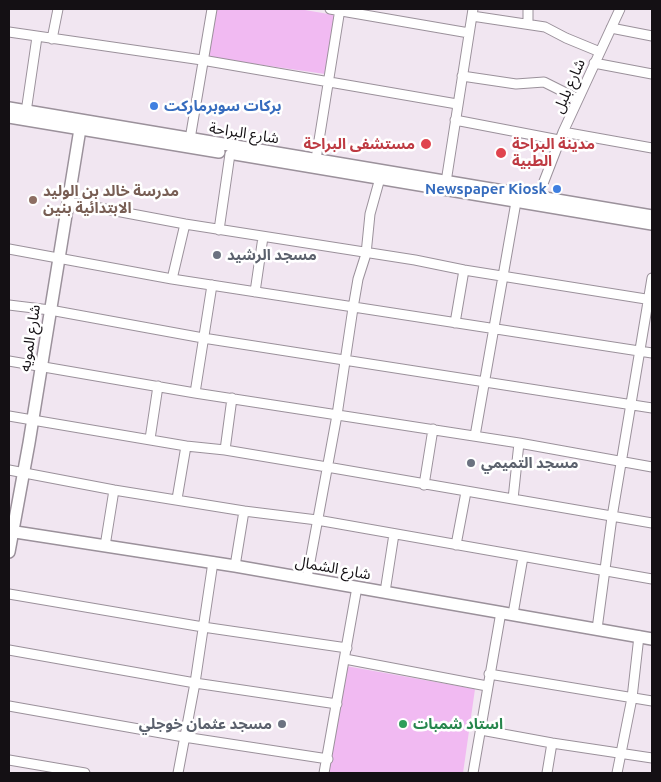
<!DOCTYPE html>
<html>
<head>
<meta charset="utf-8">
<style>
	body { margin:0 }
	#map { position:relative; width:661px; height:782px; overflow:hidden; background:#f1e6f1; font-family:Ubuntu,sans-serif }
	canvas { display:block }
	.frame { position:absolute; inset:0; border:10px solid #141014; pointer-events:none }
</style>
</head>
<body>
<div id="map">
<canvas width="661" height="782"></canvas>
<div class="frame"></div>
</div>
<script>
const ctx = document.querySelector('canvas').getContext('2d');
ctx.lineJoin = 'round';
function fillPath(path, color) { ctx.fillStyle = color; ctx.fill(path, 'evenodd'); }
const shape = rows => new Path2D(rows.map(r => 'M' + r).join(''));
function trace(path, color, width, dash) { ctx.strokeStyle = color; ctx.lineWidth = width; ctx.lineCap = dash ? 'butt' : 'round'; ctx.setLineDash(dash || []); ctx.stroke(path); }
function drawText(font, color, halo, rows, align = 'center') {
  ctx.font = font + ' Ubuntu,"Noto Sans Arabic",sans-serif'; ctx.lineWidth = 5; ctx.setLineDash([]); ctx.textBaseline = 'middle'; ctx.strokeStyle = halo; ctx.fillStyle = color; for (const [text, x, y, turn = 0] of rows) {
    ctx.save(); ctx.translate(x, y); ctx.rotate((+turn || 0) * Math.PI / 180); ctx.textAlign = isNaN(turn) ? turn : align; if (halo) ctx.strokeText(text, 0, 0); ctx.fillText(text, 0, 0); ctx.restore();
  }
}
const green = shape([
	[216,9,299,9,334,15,325,74,207,57],
	[346,666,475,689,463,773,328,773]
]);
const minor = shape([
	[330,9,469,33],
	[472,16,545,27,566,38,600,52],
	[528,23,528,9],
	[611,28,652,36],
	[9,32,202,60,457,104],
	[52,39,58,9],
	[594,63,652,74],
	[462,76,516,84,544,82,578,99],
	[26,112,37,37],
	[455,120,559,140],
	[563,132,652,148],
	[190,139,212,9],
	[316,159,340,9],
	[446,182,473,9],
	[68,202,185,224,415,260,464,270,652,300],
	[536,202,563,132,620,9],
	[219,230,230,154],
	[9,249,172,279,652,353],
	[172,279,185,224],
	[255,292,263,237],
	[9,305,50,310,203,338,652,408],
	[455,323,464,270],
	[9,361,195,393,519,443,652,467],
	[195,393,212,285],
	[9,416,186,446,225,450,327,467,652,523],
	[475,436,516,202],
	[150,439,158,386],
	[225,450,232,398],
	[9,470,114,490,244,511,317,520,652,579],
	[424,485,433,429],
	[177,499,186,446],
	[513,499,519,443],
	[456,545,466,492],
	[105,546,114,490],
	[235,566,244,511],
	[307,578,337,415,353,308,358,279,366,254,370,214,380,178],
	[385,592,394,534],
	[9,594,203,627,347,648],
	[513,614,523,557],
	[597,629,612,517,652,278],
	[9,650,195,683,337,704],
	[345,659,487,686],
	[489,674,652,701],
	[9,706,184,737,328,759],
	[481,730,552,743,652,758],
	[9,760,85,773],
	[178,773,195,683,213,562],
	[324,773,357,587],
	[473,773,501,612],
	[547,773,552,743],
	[617,773,632,698,639,636]
]);
const tertiary = shape([
	[9,108,652,216],
	[9,117,219,152],
	[235,154,652,224],
	[9,531,235,566,652,639],
	[9,552,29,443,80,129]
]);
const markers = [
	[154,106,5,"#3f7fe0"],
	[426,144,6,"#e0444e"],
	[501,153,6,"#e0444e"],
	[557,189,5,"#3f7fe0"],
	[33,200,5,"#8d6e63"],
	[217,255,5,"#6b7280"],
	[471,463,5,"#6b7280"],
	[282,724,5,"#6b7280"],
	[403,724,5,"#2e9e5b"]
];
const streetNames = [
	["شارع بلبل",569,86,-66],
	["شارع البراحة",244,133,9],
	["شارع المويه",30,338,-81],
	["شارع الشمال",333,568,10]
];
const shopNames = [
	["بركات سوبرماركت",164,106],
	["Newspaper Kiosk",547,189,"right"]
];
const healthNames = [
	["مستشفى البراحة",415,144],
	["مدينة البراحة",512,144,"left"],
	["الطبية",512,161,"left"]
];
const educationNames = [
	["مدرسة خالد بن الوليد",43,191],
	["الابتدائية بنين",43,208]
];
const worshipNames = [
	["مسجد الرشيد",227,255],
	["مسجد التميمي",481,463],
	["مسجد عثمان خوجلي",272,724,"right"]
];
const leisureNames = [
	["استاد شمبات",413,724]
];
fillPath(green, '#f1baf2');
trace(minor, '#9b919b', 11);
trace(tertiary, '#9b919b', 14);
trace(minor, '#fff', 9);
trace(tertiary, '#fff', 11);
for (const [x, y, r, color] of markers) { const dot = new Path2D(); dot.arc(x, y, r, 0, 2 * Math.PI); ctx.fillStyle = color; ctx.fill(dot); trace(dot, '#fff', 2); }
drawText('15px', '#141014', '#fff', streetNames);
drawText('bold 15px', '#366cbe', '#fff', shopNames, 'left');
drawText('bold 15px', '#be3a42', '#fff', healthNames, 'right');
drawText('bold 15px', '#785e54', '#fff', educationNames, 'left');
drawText('bold 15px', '#5b616d', '#fff', worshipNames, 'left');
drawText('bold 15px', '#27864d', '#fff', leisureNames, 'left');
</script>
</body>
</html>
